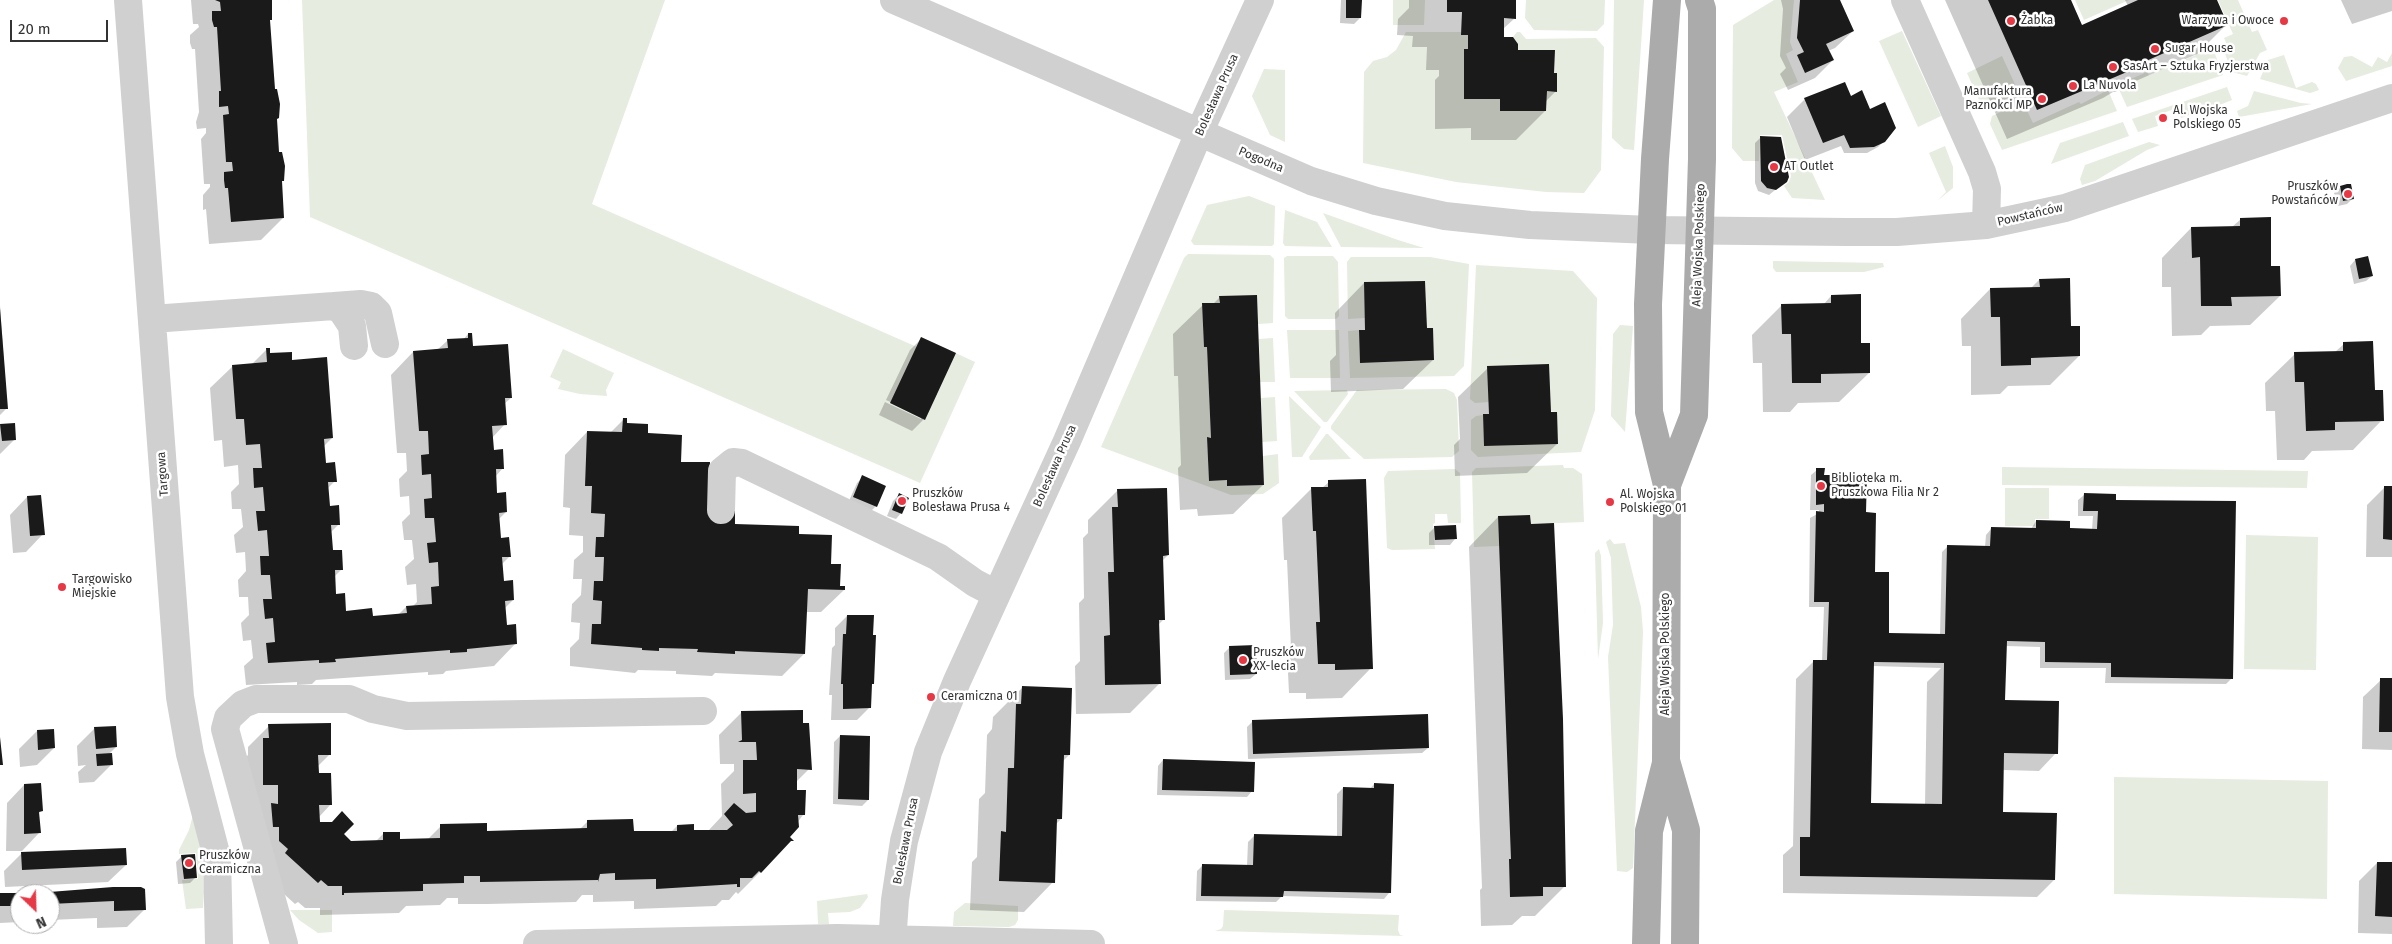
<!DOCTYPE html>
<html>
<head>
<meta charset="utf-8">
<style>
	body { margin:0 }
	#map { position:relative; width:2392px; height:944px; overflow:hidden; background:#fff; font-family:"Fira Sans",sans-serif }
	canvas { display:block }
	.north { position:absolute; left:10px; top:884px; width:50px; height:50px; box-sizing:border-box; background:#fff; border:1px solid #adadad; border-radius:50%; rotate:156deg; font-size:14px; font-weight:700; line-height:20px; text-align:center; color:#333 }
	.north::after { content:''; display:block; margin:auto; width:18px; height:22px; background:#e63946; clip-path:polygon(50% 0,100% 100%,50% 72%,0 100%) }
	.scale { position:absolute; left:10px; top:20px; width:98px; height:22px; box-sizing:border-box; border:2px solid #333; border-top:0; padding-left:6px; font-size:15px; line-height:18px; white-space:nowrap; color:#333; -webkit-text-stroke:4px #fff; paint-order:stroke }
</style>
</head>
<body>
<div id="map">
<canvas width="2392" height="944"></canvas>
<div class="north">N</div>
<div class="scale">20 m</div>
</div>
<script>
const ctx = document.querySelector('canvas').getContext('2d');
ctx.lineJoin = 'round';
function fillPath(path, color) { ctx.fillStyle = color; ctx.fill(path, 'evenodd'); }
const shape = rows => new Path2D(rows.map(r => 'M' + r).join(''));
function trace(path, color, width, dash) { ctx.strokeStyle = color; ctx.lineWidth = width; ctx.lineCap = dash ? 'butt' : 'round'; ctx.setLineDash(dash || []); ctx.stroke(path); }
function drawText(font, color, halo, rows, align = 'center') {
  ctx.font = font + ' "Fira Sans",sans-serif'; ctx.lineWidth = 5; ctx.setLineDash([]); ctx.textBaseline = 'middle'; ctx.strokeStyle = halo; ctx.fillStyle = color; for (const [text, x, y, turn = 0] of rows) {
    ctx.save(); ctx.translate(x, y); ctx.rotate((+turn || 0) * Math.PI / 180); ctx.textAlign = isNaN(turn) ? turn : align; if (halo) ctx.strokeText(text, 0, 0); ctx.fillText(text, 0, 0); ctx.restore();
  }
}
const green = shape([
	[302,0,665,0,592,204,917,347,921,337,975,362,920,483,310,217],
	[1393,0,1425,0,1424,25,1393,25],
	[1526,0,1605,0,1604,24,1597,31,1534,30,1525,18],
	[1614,0,1644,0,1634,150,1624,149,1612,138],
	[1774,0,1794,0,1790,42,1793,50,1786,54,1798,82,1774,92,1825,200,1792,198,1784,186,1789,182,1791,176,1782,135,1760,135,1759,161,1743,161,1732,148,1733,25],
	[2075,0,2129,0,2084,20],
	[2218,0,2238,0,2252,32,2258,30,2267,50,2260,53,2247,76,2232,72,2224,51,2229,49,2224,38,2233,34],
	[1902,31,1941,116,1918,127,1879,41],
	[1406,32,1461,32,1461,35,1468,35,1468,49,1464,49,1464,99,1500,99,1500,111,1546,111,1547,91,1557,91,1557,74,1554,73,1554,50,1518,50,1518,44,1513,37,1517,32,1520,32,1526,39,1596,38,1604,47,1601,170,1584,193,1546,192,1456,182,1363,163,1364,72,1373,61,1387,57,1396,50],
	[2207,45,2211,54,2215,54,2223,75,2127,107,2117,85,2147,72,2149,75,2196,55,2194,51],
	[2392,53,2392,66,2346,81,2338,68,2344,57,2352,56,2372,67,2378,57,2387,62],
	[2284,55,2296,88,2312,82,2316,84,2319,90,2310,93,2260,79,2268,60],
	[2002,56,2019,93,1983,109,1967,73],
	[1264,69,1285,70,1285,142,1270,135,1252,96],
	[2227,87,2232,100,2222,104,2181,118,2177,108,2155,116,2158,126,2138,132,2132,119],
	[2108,90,2117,111,2002,150,1990,124,1992,116,2023,102,2033,123,2079,102,2081,104],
	[2254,91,2301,103,2312,104,2239,117,2237,111,2248,106],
	[2123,122,2129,136,2051,164,2060,143],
	[2149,142,2160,145,2147,150,2095,181,2082,185,2080,179,2085,165],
	[1945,146,1953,167,1953,188,1937,201,1946,192,1929,153],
	[1249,196,1275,206,1274,244,1272,246,1194,245,1191,241,1207,205],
	[1285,210,1317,222,1332,247,1285,246,1283,243],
	[1323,213,1398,240,1424,248,1341,247],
	[1188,254,1270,255,1274,259,1273,323,1258,324,1257,295,1220,296,1220,303,1202,304,1204,347,1207,347,1211,438,1207,438,1209,481,1227,480,1227,486,1264,485,1263,456,1278,454,1279,483,1263,494,1231,495,1101,447,1184,258],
	[1287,256,1333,256,1338,262,1339,316,1336,319,1288,319,1285,316,1284,258],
	[1351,257,1430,257,1469,264,1464,366,1454,376,1350,378,1348,331,1359,330,1360,363,1434,360,1433,328,1427,328,1425,281,1364,282,1365,318,1348,319,1347,262],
	[1773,261,1883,263,1884,267,1864,272,1776,272,1773,268],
	[1476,265,1573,271,1597,298,1595,410,1581,452,1478,457,1471,450,1471,420,1476,416,1483,415,1484,446,1558,444,1556,412,1489,402,1475,403,1470,399],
	[1620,325,1633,326,1625,432,1611,416,1613,334],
	[1287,330,1339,330,1340,378,1290,378],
	[1273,338,1275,382,1260,382,1259,339],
	[563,349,614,373,606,390,607,396,580,394,558,389,561,382,550,377],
	[1446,389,1454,393,1457,400,1459,451,1452,457,1364,459,1331,429,1331,426,1357,390],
	[1347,390,1348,394,1327,422,1324,422,1294,391],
	[1289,396,1321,427,1302,457,1292,457],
	[1275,397,1277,441,1262,442,1261,398],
	[1326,434,1328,434,1351,459,1310,460,1309,457],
	[1563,465,1564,468,1573,468,1582,474,1584,522,1531,524,1530,515,1498,516,1499,546,1474,547,1472,472,1476,468],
	[2002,467,2308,471,2307,488,2002,485],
	[1455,469,1460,473,1461,523,1448,523,1447,514,1435,514,1435,523,1433,524,1435,549,1392,550,1387,548,1384,478,1388,471],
	[2005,488,2049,488,2049,519,2035,519,2035,526,2005,526],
	[2246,535,2318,537,2316,670,2244,669],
	[1610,539,1614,544,1625,543,1641,607,1643,632,1633,868,1627,872,1617,871,1608,657,1613,625,1611,558,1606,542],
	[1599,549,1601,556,1603,623,1598,659,1595,553],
	[2114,777,2328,781,2327,899,2114,894],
	[193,815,202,848,204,892,203,908,186,909,182,880,198,879,196,853,179,854,179,850,189,830],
	[867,894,868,897,860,908,850,912,828,913,829,924,818,924,817,901],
	[965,903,1018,906,1018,920,1015,925,1009,927,953,926,954,912],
	[290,910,332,910,332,932,318,933,299,920],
	[1224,910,1399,915,1398,930,1400,935,1404,936,1215,931,1221,929,1223,926]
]);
const shadow = shape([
	[191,0,270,0,270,20,269,21,283,218,261,240,209,244,206,209,203,210,203,195,210,187,210,184,204,184,201,139,206,133,206,128,197,129,196,122,199,112,195,49,192,49,190,43,190,35,199,27,198,24,193,24],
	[1341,0,1361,0,1360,18,1354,24,1340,23],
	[1409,0,1515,0,1515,18,1503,29,1503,38,1517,51,1553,75,1556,91,1545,102,1545,111,1516,140,1471,140,1471,128,1435,129,1435,80,1439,76,1439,70,1426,70,1427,47,1412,47,1413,36,1397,35,1398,19,1409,8],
	[1781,0,1839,0,1853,31,1835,48,1828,51,1833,60,1815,78,1788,90,1780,74,1786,68,1780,56,1783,9],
	[1945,0,2069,0,2081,27,2128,6,2125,0,2216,0,2227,24,2197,54,2120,88,2116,92,2113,92,2103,98,2007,139],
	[2341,0,2392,0,2392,11,2352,24],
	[1850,97,1884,141,1878,147,1867,153,1844,153,1841,146,1805,160,1787,117,1805,99],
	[1761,137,1786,181,1769,195,1758,191,1755,183,1755,143],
	[2350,185,2353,198,2347,204,2338,206,2334,193,2340,188],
	[2241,219,2270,267,2280,296,2250,325,2210,326,2201,335,2172,336,2171,287,2162,287,2162,258,2191,228,2232,227],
	[2355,260,2372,276,2366,281,2354,284,2350,266],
	[2039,280,2069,328,2079,356,2050,385,2008,386,2000,394,1971,395,1971,346,1962,346,1961,319,1990,289,2031,288],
	[1364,283,1433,360,1403,389,1331,392,1330,361,1336,355,1335,313],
	[1831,296,1860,345,1869,373,1839,402,1798,403,1790,412,1763,412,1762,363,1753,363,1752,335,1782,305,1823,305],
	[1220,297,1263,485,1233,514,1198,516,1197,509,1180,510,1178,468,1181,465,1178,376,1174,376,1173,334,1203,305,1213,304],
	[0,305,7,408,0,415],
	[468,334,472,348,511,398,504,404,505,424,492,438,493,451,503,468,495,477,496,495,506,512,498,520,500,539,510,556,501,565,503,583,513,600,505,608,506,626,516,643,494,666,446,671,443,674,428,675,428,672,316,680,312,684,297,685,297,682,246,685,244,666,253,658,251,640,243,641,241,623,249,615,248,597,239,597,238,580,246,571,245,552,236,553,234,535,243,527,241,509,232,509,231,492,239,484,238,465,224,467,222,440,214,441,210,388,233,366,252,364,266,350,269,354,291,362,332,438,324,446,325,464,335,481,327,489,329,507,339,524,330,533,332,552,342,569,334,577,335,595,345,612,372,617,398,615,406,607,412,607,417,602,416,584,407,585,405,567,414,559,412,540,404,540,402,522,410,514,409,496,400,497,399,479,407,471,406,453,397,453,391,375,413,352,437,350,447,341,463,340],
	[922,338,924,419,912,431,879,415,885,402,921,419,921,416,886,400,910,350],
	[2344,344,2373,392,2382,420,2353,450,2312,451,2304,460,2277,460,2275,411,2266,411,2265,383,2295,354,2335,352],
	[1488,368,1557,444,1527,473,1455,476,1454,445,1460,439,1458,397],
	[623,420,626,424,646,435,680,463,734,525,797,535,829,566,839,587,844,590,821,612,806,612,804,654,782,676,715,673,712,676,676,674,676,671,638,670,635,673,570,666,570,648,579,639,580,623,571,622,572,604,581,595,582,579,573,579,574,560,583,552,583,536,569,535,570,508,563,507,565,455,587,432,610,433],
	[1,425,15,439,0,454,0,426],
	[1817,470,1865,514,1874,573,1888,634,1940,635,1942,552,1948,546,1985,547,1986,535,1991,529,2031,529,2036,521,2069,529,2092,530,2093,516,2078,516,2078,500,2084,495,2115,501,2232,678,2226,684,2105,683,2106,668,2040,668,2040,647,2006,646,2004,701,2056,753,2039,771,2003,770,2002,814,2054,880,2037,897,1783,893,1783,855,1793,846,1796,679,1814,661,1822,661,1824,607,1809,607,1810,518,1819,513,1819,510,1810,510,1811,475],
	[1873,666,1941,668,1927,682,1925,805,1870,804],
	[863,477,884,487,876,506,870,512,848,503,857,483],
	[1329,482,1371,668,1342,698,1306,699,1306,693,1289,693,1287,653,1291,649,1287,560,1284,560,1282,518,1311,489,1322,488],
	[2385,487,2392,487,2392,557,2366,557,2367,505],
	[1117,491,1168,555,1162,561,1164,619,1158,625,1160,683,1130,713,1076,714,1075,666,1080,661,1079,603,1084,598,1083,538,1088,533,1088,520],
	[899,495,901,513,896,519,887,516,893,501],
	[27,497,43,534,26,552,13,553,10,515],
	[1498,517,1565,886,1535,916,1522,916,1512,925,1481,926,1480,890,1482,888,1469,547],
	[1435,527,1455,539,1450,545,1429,545,1429,533],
	[847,616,870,686,869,708,857,720,831,720,832,695,829,695,832,648,835,645,835,628],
	[1230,647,1256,674,1250,679,1225,680,1224,653],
	[2381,680,2392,680,2392,750,2362,749,2363,697],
	[1022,688,1069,755,1063,761,1061,819,1055,825,1053,882,1024,912,970,910,972,862,977,857,979,799,985,793,987,735,992,729,993,717],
	[742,712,802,725,809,769,796,782,796,791,803,815,760,872,738,894,736,892,729,900,722,900,716,906,634,909,634,901,593,902,593,895,582,895,576,902,488,904,458,904,458,898,447,898,440,905,406,906,399,913,320,915,320,908,305,908,298,902,295,904,264,876,241,762,248,755,248,747,270,725,330,754,317,767,318,774,331,804,319,817,319,824,342,834,350,842,376,841,384,833,399,840,427,840,441,826,486,832,579,830,588,821,632,832,671,832,677,826,693,831,708,831,722,816,721,784,734,771,734,764,720,764,719,735],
	[1253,721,1428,748,1422,753,1248,759,1247,727],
	[95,728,116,747,109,754,112,764,94,782,79,783,78,772,86,765,78,766,77,746],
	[53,730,54,748,37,765,20,767,19,749,37,731],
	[840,736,868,800,862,806,833,804,834,742],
	[1163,760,1252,791,1247,797,1157,795,1158,766],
	[1374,784,1389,893,1384,899,1282,896,1276,902,1196,901,1197,871,1203,865,1247,866,1248,842,1254,836,1337,838,1337,794,1343,788,1370,789],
	[24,785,41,811,38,814,39,833,22,851,6,851,7,803],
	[22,853,126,865,108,882,5,887,4,871],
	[182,856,196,877,190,883,178,884,176,862],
	[2377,863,2392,864,2392,934,2358,933,2359,881],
	[113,889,145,909,127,927,97,928,97,918,50,920,50,894,20,894,20,922,0,923,0,895]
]);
const building = shape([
	[215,0,272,0,272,20,270,20,275,89,277,89,280,104,279,118,277,119,279,152,282,152,285,166,284,181,282,181,284,218,231,222,228,188,225,188,224,180,224,172,233,171,232,162,226,162,223,115,229,114,228,106,219,107,219,91,221,91,217,27,214,27,212,20,212,11,221,11,220,2],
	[1346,0,1362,0,1361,18,1346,18],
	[1447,0,1516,0,1516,19,1504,18,1504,37,1513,37,1518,44,1518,50,1555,50,1554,73,1557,73,1557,92,1547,91,1546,111,1500,111,1500,99,1464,99,1464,49,1468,49,1468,35,1461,35,1462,12,1447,12],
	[1800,0,1840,0,1854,31,1826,44,1834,60,1805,73,1797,55,1804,52,1797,38],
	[1988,0,2071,0,2082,25,2138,0,2217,0,2228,25,2146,61,2147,63,2143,63,2134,69,2037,110],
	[1845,82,1851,96,1862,90,1870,109,1885,102,1896,128,1885,142,1874,147,1850,148,1844,135,1823,143,1804,98],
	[1760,136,1781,137,1789,177,1787,182,1776,190,1767,188,1761,181],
	[2347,184,2351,184,2354,199,2343,201,2340,186],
	[2271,217,2271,266,2280,266,2281,296,2231,297,2232,306,2201,306,2200,257,2192,258,2191,227,2240,226,2240,218],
	[2368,256,2373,276,2359,279,2355,259],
	[2070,278,2071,326,2080,326,2080,356,2031,358,2031,365,2001,366,2000,317,1991,317,1990,288,2040,287,2039,279],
	[1425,281,1427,328,1433,328,1434,360,1360,363,1359,330,1365,330,1364,282],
	[1861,294,1861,343,1870,343,1870,373,1821,374,1821,383,1792,383,1791,334,1782,334,1781,304,1831,303,1831,295],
	[1257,295,1264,485,1227,486,1227,480,1209,481,1207,437,1211,438,1207,347,1204,347,1202,303,1220,303,1219,296],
	[0,308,8,409,0,409],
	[468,333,472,333,473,346,508,344,512,398,505,398,507,425,492,426,494,450,503,449,504,469,496,469,497,493,506,492,507,512,499,513,501,538,509,537,511,557,502,557,504,581,513,580,514,600,505,601,507,625,516,624,517,644,467,649,467,652,450,653,450,650,335,659,336,662,319,663,319,660,268,663,266,643,275,642,273,618,265,619,263,599,272,599,270,575,261,575,260,556,269,556,267,530,258,531,256,511,265,511,263,487,254,488,253,468,262,468,260,444,246,445,244,419,236,419,232,365,267,362,266,348,270,348,270,353,292,352,292,360,327,357,333,438,324,439,326,463,335,462,337,482,328,482,330,506,339,505,340,525,331,525,333,550,342,550,343,570,335,570,336,594,345,593,346,611,372,608,373,616,407,613,406,606,432,604,431,587,439,586,438,562,429,563,427,543,436,542,434,518,425,518,424,499,432,498,431,474,422,475,421,455,429,454,428,431,419,431,413,351,448,348,447,339,468,338],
	[921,337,956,353,925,420,890,403],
	[2373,341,2375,390,2383,390,2384,421,2335,422,2335,430,2306,431,2304,382,2295,382,2294,352,2343,351,2343,342],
	[1549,364,1551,412,1557,412,1558,444,1484,446,1483,414,1489,414,1487,366],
	[623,418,627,418,627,423,648,424,648,433,682,435,681,462,710,462,708,510,735,511,735,524,799,526,799,534,832,535,831,564,841,564,840,586,845,586,845,590,808,589,805,654,735,651,735,654,697,652,698,649,659,648,659,651,642,650,642,648,591,644,592,624,601,624,602,601,593,600,594,581,603,581,604,557,595,557,596,537,604,537,605,514,591,513,592,486,585,486,587,431,622,432],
	[15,423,16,440,2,441,0,424],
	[1816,468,1825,468,1824,475,1867,475,1866,512,1876,513,1875,572,1889,572,1889,633,1945,634,1947,545,1990,546,1991,527,2036,528,2036,520,2070,521,2070,528,2097,529,2098,511,2083,511,2084,493,2116,494,2116,500,2236,501,2233,679,2111,677,2111,663,2045,662,2045,642,2007,641,2005,700,2059,701,2058,754,2004,753,2003,812,2057,813,2055,880,1800,876,1800,837,1810,837,1813,660,1827,660,1829,602,1814,602,1816,511,1824,512,1824,504,1816,505],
	[1874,662,1944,663,1942,804,1871,803],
	[862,475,886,486,877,507,853,497],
	[1366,479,1373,669,1335,670,1335,664,1318,664,1316,622,1320,622,1316,531,1313,531,1311,487,1328,487,1328,480],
	[2384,486,2392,486,2392,540,2383,539],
	[1167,488,1169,555,1163,556,1165,620,1159,620,1161,684,1105,685,1104,636,1110,635,1108,572,1114,572,1112,507,1118,507,1117,489],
	[899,493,909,498,902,514,892,510],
	[41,495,45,535,30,536,27,496],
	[1530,515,1531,524,1554,523,1563,719,1566,887,1543,887,1543,896,1510,897,1509,859,1511,859,1498,516],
	[1456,525,1457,539,1435,540,1434,526],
	[847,615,874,615,873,635,876,635,874,684,872,684,871,708,843,709,843,684,841,684,843,634,846,634],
	[1256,645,1257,674,1230,675,1229,646],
	[2380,678,2392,678,2392,732,2379,732],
	[1022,686,1072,688,1070,755,1064,755,1062,819,1057,819,1055,883,999,881,1001,831,1006,832,1008,768,1014,768,1016,704,1021,704],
	[803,710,803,723,809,723,812,770,797,769,797,790,806,790,805,815,798,815,799,827,790,837,794,841,791,841,761,873,759,871,752,878,740,878,740,887,737,887,737,884,656,889,656,879,615,880,615,873,600,874,598,882,598,880,480,882,480,876,464,876,464,883,423,884,423,891,344,893,344,895,342,895,342,886,328,886,321,880,318,883,285,853,288,849,279,841,279,827,273,827,271,803,278,804,278,785,263,785,263,738,269,738,268,724,331,723,331,755,318,755,319,773,331,773,332,805,319,805,320,822,332,822,342,811,354,824,344,834,351,841,383,840,383,832,400,832,400,839,440,838,440,824,487,823,487,831,587,828,587,820,633,819,634,831,677,831,677,825,694,824,694,830,727,830,733,825,724,814,734,803,746,813,756,812,756,793,743,794,743,760,757,760,756,742,738,742,742,740,741,711],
	[1428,714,1429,748,1253,754,1252,720],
	[116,726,117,747,96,749,94,727],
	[54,729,55,748,38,750,37,730],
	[840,735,870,736,869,800,838,799],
	[0,737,3,765,0,765],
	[112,753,113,765,97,766,96,754],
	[1163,759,1255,762,1254,792,1162,790],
	[41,783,43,811,39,812,41,833,24,834,24,784],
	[1374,783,1394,784,1391,893,1284,891,1283,897,1201,896,1202,864,1253,865,1254,834,1342,836,1343,787,1374,788],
	[126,848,127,865,22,870,21,852],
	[195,854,197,878,184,879,181,855],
	[2377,862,2392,862,2392,917,2375,916],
	[113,887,141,887,145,889,146,910,114,911,114,901,50,904,50,894,24,894],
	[0,893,20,893,20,906,0,906]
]);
const minor = shape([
	[128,0,180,697,190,754,217,857,219,944],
	[894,0,1311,181,1376,201,1445,216,1530,225,1651,230,1847,232,1897,232,1986,225,2065,208,2392,98],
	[1905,0,1982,172,1987,189,1986,225],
	[334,306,361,304,371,306,378,313,385,344],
	[152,319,334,306,342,311,352,326,354,346],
	[721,510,722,471,733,462,742,463,938,557,975,583,996,594],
	[284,944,225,729,228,718,243,704,256,699,349,699,373,709,407,716,703,711],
	[537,944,838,938,1091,944],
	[892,944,895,900,904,841,928,752,957,681,1067,441,1199,133,1260,0]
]);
const major = shape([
	[1667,485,1694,415,1702,159,1702,9,1699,0],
	[1667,764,1686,830,1685,944],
	[1646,944,1649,831,1666,763,1667,485,1649,412,1648,304,1655,159,1667,0]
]);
const markers = [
	[2011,21,5,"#e63946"],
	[2284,21,5,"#e63946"],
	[2155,49,5,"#e63946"],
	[2113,67,5,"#e63946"],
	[2073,86,5,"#e63946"],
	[2042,99,5,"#e63946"],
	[2163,118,5,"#e63946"],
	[1774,167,5,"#e63946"],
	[2348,194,5,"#e63946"],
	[1821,486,5,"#e63946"],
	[902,501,5,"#e63946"],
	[1610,502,5,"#e63946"],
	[62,587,5,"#e63946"],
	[1243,660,5,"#e63946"],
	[931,697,5,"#e63946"],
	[189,863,5,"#e63946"]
];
const poiNames = [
	["Żabka",2021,21],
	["Warzywa i Owoce",2274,21,"right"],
	["Sugar House",2165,49],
	["SasArt – Sztuka Fryzjerstwa",2123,67],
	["La Nuvola",2083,86],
	["Manufaktura",2032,92,"right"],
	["Paznokci MP",2032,106,"right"],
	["Al. Wojska",2173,111],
	["Polskiego 05",2173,125],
	["AT Outlet",1784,167],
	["Pruszków",2338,187,"right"],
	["Powstańców",2338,201,"right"],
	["Biblioteka m.",1831,479],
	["Pruszkowa Filia Nr 2",1831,493],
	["Pruszków",912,494],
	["Bolesława Prusa 4",912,508],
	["Al. Wojska",1620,495],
	["Polskiego 01",1620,509],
	["Targowisko",72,580],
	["Miejskie",72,594],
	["Pruszków",1253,653],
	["XX-lecia",1253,667],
	["Ceramiczna 01",941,697],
	["Pruszków",199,856],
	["Ceramiczna",199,870]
];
const streetNames = [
	["Bolesława Prusa",1217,95,-66],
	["Pogodna",1261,160,23],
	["Powstańców",2030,215,-13],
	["Aleja Wojska Polskiego",1699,245,-88],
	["Bolesława Prusa",1055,466,-66],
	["Targowa",163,474,-94],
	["Aleja Wojska Polskiego",1666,654,-90],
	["Bolesława Prusa",906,841,-79]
];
fillPath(green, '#e6ecdf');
fillPath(shadow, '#0003');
fillPath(building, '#1a1a1a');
trace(minor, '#d0d0d0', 28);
trace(major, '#ababab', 28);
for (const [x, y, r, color] of markers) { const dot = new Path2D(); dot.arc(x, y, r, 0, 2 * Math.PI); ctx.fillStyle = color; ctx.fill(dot); trace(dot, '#fff', 2); }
drawText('12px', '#333', '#fff', poiNames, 'left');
drawText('12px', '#333', '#fff', streetNames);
</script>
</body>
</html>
